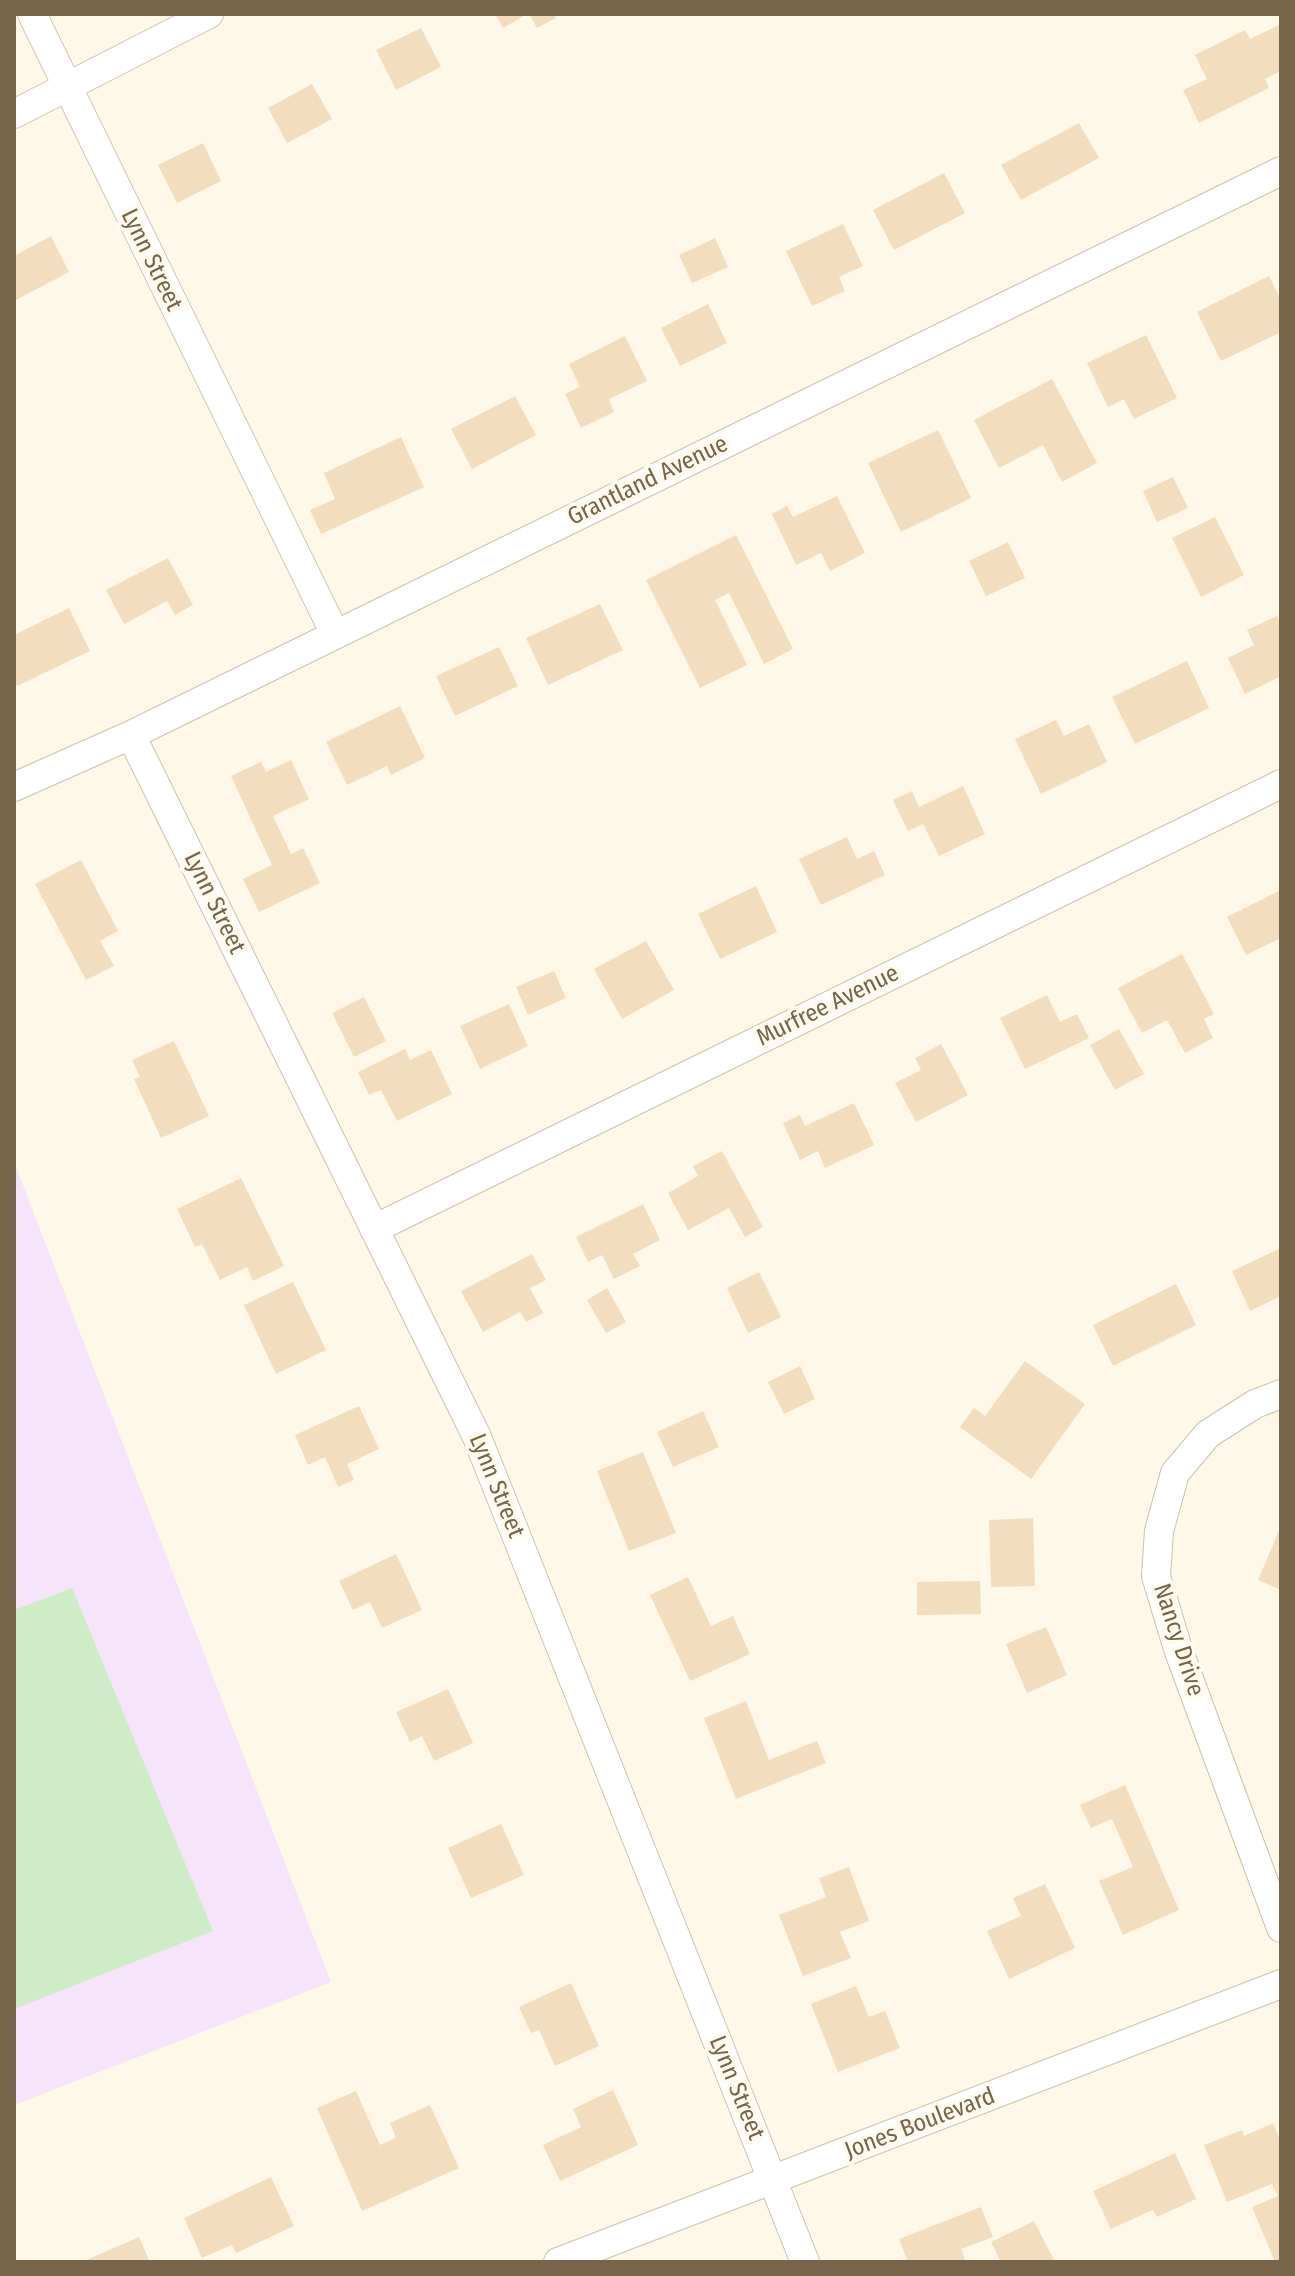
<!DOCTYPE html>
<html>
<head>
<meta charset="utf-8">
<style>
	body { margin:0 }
	#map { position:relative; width:1295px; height:2276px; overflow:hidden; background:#fdf8e8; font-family:"Fira Sans Condensed",sans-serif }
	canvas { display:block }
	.frame { position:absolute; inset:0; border:16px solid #78634b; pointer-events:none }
</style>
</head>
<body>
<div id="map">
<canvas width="1295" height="2276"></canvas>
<div class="frame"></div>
</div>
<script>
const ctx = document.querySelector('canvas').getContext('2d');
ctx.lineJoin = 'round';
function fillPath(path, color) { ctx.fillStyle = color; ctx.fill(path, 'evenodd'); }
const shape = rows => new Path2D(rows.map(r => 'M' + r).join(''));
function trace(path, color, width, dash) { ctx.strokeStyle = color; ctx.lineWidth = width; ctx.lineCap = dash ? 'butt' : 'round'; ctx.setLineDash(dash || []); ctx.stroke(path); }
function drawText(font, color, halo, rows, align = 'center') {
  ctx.font = font + ' "Fira Sans Condensed",sans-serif'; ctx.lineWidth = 8; ctx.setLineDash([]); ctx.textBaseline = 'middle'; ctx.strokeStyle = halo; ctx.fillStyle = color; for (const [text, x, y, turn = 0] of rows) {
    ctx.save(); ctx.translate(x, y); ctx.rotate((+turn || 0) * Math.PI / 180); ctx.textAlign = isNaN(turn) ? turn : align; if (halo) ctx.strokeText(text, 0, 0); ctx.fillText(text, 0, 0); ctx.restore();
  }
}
const education = shape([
	[14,1162,331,1982,14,2105]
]);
const green = shape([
	[72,1588,213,1931,14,2009,14,1610]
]);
const building = shape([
	[495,14,527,14,503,28],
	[529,14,554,14,556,18,537,28],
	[1281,24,1281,71,1265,79,1269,88,1199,123,1183,90,1207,79,1195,55,1245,30,1250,39],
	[421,28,441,67,396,90,376,50],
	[312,84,332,119,287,143,268,108],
	[1079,123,1099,158,1021,200,1001,165],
	[203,143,221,181,177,203,158,165],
	[944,173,965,213,894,250,873,210],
	[843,224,863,266,839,277,845,291,812,306,786,251],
	[51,236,69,272,14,301,14,256],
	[715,238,728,267,692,283,679,255],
	[1269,276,1281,300,1281,332,1221,361,1197,312],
	[708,304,727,343,680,366,661,328],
	[1146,335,1177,398,1134,419,1124,399,1108,407,1087,363],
	[625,336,647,381,609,399,614,412,581,428,565,394,580,387,569,364],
	[1052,379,1097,463,1062,482,1043,445,999,468,974,420],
	[515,396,536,435,472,469,451,429],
	[938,430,971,498,901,532,868,463],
	[401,437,424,487,321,534,310,510,335,499,324,473],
	[1173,477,1188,508,1157,522,1143,491],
	[837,496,865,553,830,571,821,553,796,565,772,514,787,506,793,517],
	[1215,517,1244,575,1201,597,1172,538],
	[736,535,793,649,764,664,729,593,715,600,747,665,700,688,646,580],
	[1008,542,1025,578,986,596,969,561],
	[168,558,193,605,175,615,167,601,124,624,106,590],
	[600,604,623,650,548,685,526,638],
	[69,608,90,651,17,686,14,680,14,635],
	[1277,616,1281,623,1281,676,1245,694,1228,658,1254,645,1247,630],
	[499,647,518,686,455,716,436,676],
	[1187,661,1209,708,1135,744,1112,697],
	[400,706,425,758,391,775,387,766,347,785,326,742],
	[1056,720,1064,736,1089,724,1107,762,1041,794,1015,739],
	[291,760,309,799,273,816,291,854,303,848,320,883,259,912,243,879,272,865,231,776,261,762,266,772],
	[963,786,985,834,939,856,923,824,908,831,893,800,912,791,919,807],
	[847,837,857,859,874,851,885,875,821,905,799,859],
	[81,860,118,931,100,941,114,966,86,980,35,884],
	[756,886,777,932,720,959,698,914],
	[1281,890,1281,938,1246,955,1227,917],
	[646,941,674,990,622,1019,594,969],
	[1182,954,1214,1014,1204,1019,1213,1038,1185,1053,1167,1020,1142,1033,1118,988],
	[554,971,566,998,528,1015,516,987],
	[1047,995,1060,1022,1077,1014,1089,1038,1025,1069,1000,1018],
	[364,997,386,1041,354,1057,332,1013],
	[509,1004,528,1046,480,1069,460,1026],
	[1119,1029,1144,1074,1115,1090,1090,1045],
	[174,1041,209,1116,161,1138,134,1079,140,1077,132,1060],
	[941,1044,968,1095,916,1122,895,1083,921,1070,915,1058],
	[405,1049,410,1060,431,1050,452,1094,397,1121,381,1090,369,1095,358,1072],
	[854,1103,874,1145,825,1168,818,1151,800,1160,783,1123,800,1115,805,1126],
	[722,1151,763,1227,745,1237,729,1208,688,1230,668,1193,698,1176,693,1166],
	[241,1178,284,1266,253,1281,247,1267,220,1280,202,1244,195,1247,177,1209],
	[643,1204,660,1240,633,1254,640,1266,614,1279,602,1255,588,1262,576,1237],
	[1281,1248,1281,1296,1250,1311,1232,1271],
	[532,1254,546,1280,530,1288,543,1313,526,1322,520,1312,483,1332,461,1291],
	[759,1272,781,1317,748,1333,727,1288],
	[293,1282,326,1350,276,1374,244,1305],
	[1176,1284,1196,1325,1113,1366,1093,1325],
	[607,1288,626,1322,606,1333,587,1300],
	[1025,1361,1085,1404,1031,1479,960,1427,974,1408,985,1416],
	[800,1366,815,1399,784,1414,768,1382],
	[359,1406,379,1449,347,1464,354,1480,338,1487,325,1457,308,1465,295,1435],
	[703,1411,719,1447,673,1467,657,1432],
	[643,1452,676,1533,629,1551,597,1471],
	[1033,1518,1035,1586,991,1587,989,1520],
	[1281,1526,1281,1590,1258,1580],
	[396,1554,422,1610,382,1628,370,1602,353,1610,339,1581],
	[688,1577,711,1626,733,1616,750,1654,690,1681,650,1595],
	[980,1581,981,1614,917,1615,917,1582],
	[1046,1627,1067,1675,1027,1693,1006,1644],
	[448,1689,473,1743,434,1761,422,1736,410,1742,396,1712],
	[746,1701,769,1760,817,1741,826,1763,736,1799,704,1718],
	[1125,1785,1179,1910,1123,1935,1099,1881,1133,1867,1112,1819,1091,1828,1080,1805],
	[501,1824,524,1875,471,1898,448,1848],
	[849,1867,869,1921,840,1932,851,1958,803,1976,779,1915,826,1897,819,1878],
	[1045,1884,1075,1948,1009,1979,987,1931,1021,1916,1013,1898],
	[571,1983,599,2046,555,2066,539,2030,531,2033,519,2007],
	[856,1986,869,2017,885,2011,900,2048,838,2072,811,2004],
	[613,2090,638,2145,560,2181,543,2145,581,2127,573,2109],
	[356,2091,380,2145,396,2138,390,2123,430,2105,459,2168,362,2211,317,2108],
	[1273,2123,1281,2143,1281,2262,1275,2262,1252,2207,1278,2196,1272,2184,1227,2202,1204,2145,1242,2130,1244,2136],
	[1175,2153,1196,2199,1157,2217,1153,2210,1111,2229,1093,2191],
	[271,2177,294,2226,236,2253,232,2245,202,2258,184,2218],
	[981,2207,993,2237,961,2249,966,2262,908,2262,899,2239],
	[1034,2221,1055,2262,1001,2262,991,2242],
	[139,2237,150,2262,82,2262]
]);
const minor = shape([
	[32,14,335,634],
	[14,114,209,14],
	[131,735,477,1437,805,2262],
	[14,787,131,735,1281,171],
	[374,1229,1281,784],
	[1281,1394,1255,1404,1208,1434,1175,1473,1159,1531,1156,1576,1178,1649,1281,1928],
	[558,2262,1281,1984]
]);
const streetNames = [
	["Lynn Street",151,260,64],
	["Grantland Avenue",648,481,-26],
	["Lynn Street",214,903,64],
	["Murfree Avenue",828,1006,-26],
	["Lynn Street",496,1486,68],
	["Nancy Drive",1178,1640,72],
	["Lynn Street",736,2088,68],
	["Jones Boulevard",920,2124,-21]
];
fillPath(education, '#f6e4fa');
fillPath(green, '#ceecc5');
fillPath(building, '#f3ddbf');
trace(minor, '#cfc2ad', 30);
trace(minor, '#fff', 28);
drawText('24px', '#78634b', '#fffbef', streetNames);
</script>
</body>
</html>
